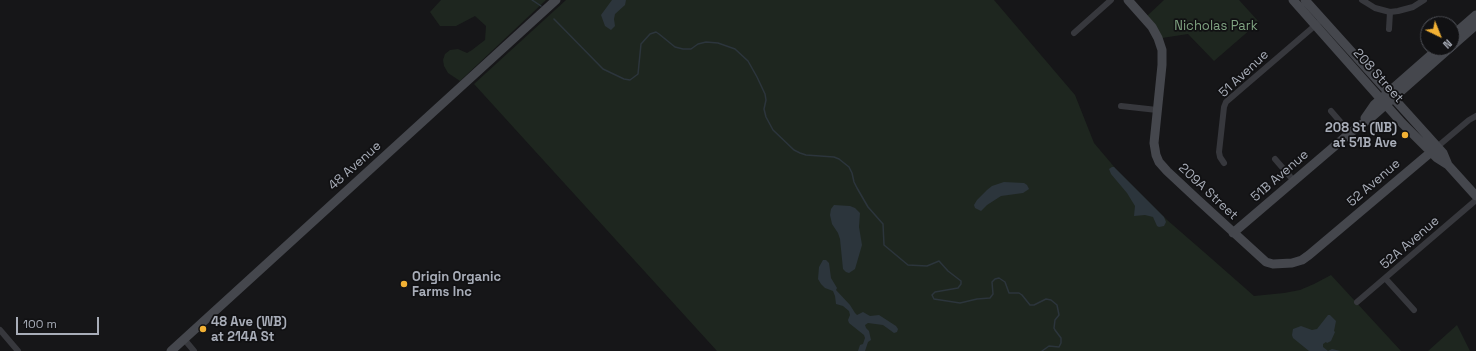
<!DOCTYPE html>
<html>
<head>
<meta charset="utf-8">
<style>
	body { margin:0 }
	#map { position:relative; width:1476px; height:351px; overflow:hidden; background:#161618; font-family:"Space Grotesk",sans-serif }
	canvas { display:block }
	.north { position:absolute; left:1420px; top:16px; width:40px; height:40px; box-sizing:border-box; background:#111113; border:1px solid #4d4f55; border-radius:50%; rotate:137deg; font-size:11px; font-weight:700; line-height:16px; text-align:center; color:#a8adb8 }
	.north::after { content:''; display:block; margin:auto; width:14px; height:18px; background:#f2b134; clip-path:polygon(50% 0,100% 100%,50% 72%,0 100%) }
	.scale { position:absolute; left:16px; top:317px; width:83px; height:18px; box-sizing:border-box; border:2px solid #a8adb8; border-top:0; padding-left:5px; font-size:12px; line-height:14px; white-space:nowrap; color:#a8adb8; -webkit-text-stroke:3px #111113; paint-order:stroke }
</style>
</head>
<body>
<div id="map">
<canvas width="1476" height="351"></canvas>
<div class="north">N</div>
<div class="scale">100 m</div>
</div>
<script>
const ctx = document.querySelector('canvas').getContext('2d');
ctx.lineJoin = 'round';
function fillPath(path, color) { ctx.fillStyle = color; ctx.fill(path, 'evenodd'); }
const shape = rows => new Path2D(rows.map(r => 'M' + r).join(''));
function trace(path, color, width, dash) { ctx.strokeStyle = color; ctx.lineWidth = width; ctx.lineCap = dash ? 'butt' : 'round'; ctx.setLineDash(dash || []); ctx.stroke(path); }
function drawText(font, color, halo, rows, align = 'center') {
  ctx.font = font + ' "Space Grotesk",sans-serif'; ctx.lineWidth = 3.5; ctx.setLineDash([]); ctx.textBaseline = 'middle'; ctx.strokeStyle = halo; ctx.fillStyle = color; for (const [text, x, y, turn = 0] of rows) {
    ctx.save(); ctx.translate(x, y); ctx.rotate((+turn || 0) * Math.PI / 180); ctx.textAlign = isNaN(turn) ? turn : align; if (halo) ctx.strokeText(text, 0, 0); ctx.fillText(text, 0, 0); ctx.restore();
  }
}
const green = shape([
	[441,0,546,0,460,81,448,73,444,66,443,60,445,54,450,50,458,49,467,53,472,50,485,40,486,26,475,16,456,26,440,26,430,12],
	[566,0,994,0,1075,95,1094,143,1116,169,1166,219,1212,259,1254,296,1284,293,1300,290,1314,284,1331,275,1401,351,717,351,474,84],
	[1164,0,1239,0,1259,22,1214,61,1188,34,1162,38,1147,16],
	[1457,325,1470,351,1428,351]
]);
const water = shape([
	[612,0,626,0,625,5,615,14,614,19,615,26,611,30,605,26,601,15],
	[1112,167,1114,167,1164,217,1166,222,1164,226,1159,227,1157,226,1153,217,1145,215,1134,216,1135,206,1127,193,1111,174,1109,169],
	[1004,182,1024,183,1027,185,1029,189,1023,193,1001,196,987,205,981,211,975,208,974,205,977,200,987,190,992,186],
	[834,205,850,206,855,208,860,213,859,227,862,245,855,269,849,273,846,272,843,269,840,239,838,233,832,224,830,215,831,209],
	[823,260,826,260,829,263,831,278,837,288,836,290,850,305,855,313,857,315,863,312,870,316,879,315,896,326,898,329,897,332,894,333,883,325,868,323,865,325,866,328,869,331,871,340,868,342,865,351,858,351,860,345,863,344,865,338,864,335,849,323,848,320,850,315,849,311,843,306,836,304,835,296,833,291,825,288,821,284,818,279,819,267],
	[1328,315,1330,315,1336,321,1334,331,1335,332,1331,341,1327,343,1326,342,1323,344,1323,347,1328,351,1332,349,1341,351,1309,351,1293,338,1292,335,1293,329,1301,326,1312,330,1317,329]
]);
const stream = shape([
	[532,0,541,6],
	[554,19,603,69,624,79,630,80,638,74,641,44,650,34,656,32,659,34,675,47,683,49,691,49,698,44,706,42,718,43,735,49,748,61,757,77,765,94,766,100,764,109,766,117,773,130,794,150,800,153,806,155,834,157,839,159,849,167,852,173,854,182,857,188,868,207,883,224,884,245,908,265,927,266,939,261,948,271,961,281,961,284,958,288,935,292,932,295,934,299,960,303,977,299,990,298,993,294,992,282,995,279,999,278,1005,282,1009,293,1019,293,1022,295,1030,305,1034,305,1046,299,1051,300,1057,305,1059,315,1055,320,1054,328,1055,330,1061,338,1061,343,1059,347,1049,346,1042,351]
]);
const street = shape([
	[1362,0,1375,8,1390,12,1398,11,1413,7,1424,0],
	[1389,29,1390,12],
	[1074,33,1111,0],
	[1121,106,1157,110],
	[1331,111,1350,133],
	[1437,147,1469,120,1476,116],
	[1275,159,1294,181],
	[1224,163,1220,157,1219,152,1224,107,1226,102,1318,23],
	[1385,278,1414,310],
	[1357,302,1476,200],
	[0,330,18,351],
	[184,339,194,351]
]);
const secondary = shape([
	[1128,0,1152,27,1158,38,1162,50,1162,65,1154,143,1156,155,1159,162,1167,171,1197,199,1266,262,1273,264,1292,263,1302,260,1309,255,1437,147],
	[1293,0,1402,123,1437,158,1448,165,1476,196],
	[1305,0,1443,153,1448,165],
	[1452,36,1476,15],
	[1452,46,1476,25],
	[1365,118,1374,105,1439,48],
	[1233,233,1350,133,1373,116,1450,48],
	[171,351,556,0]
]);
const markers = [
	[1405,135,4,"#f2b134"],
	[404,284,4,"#f2b134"],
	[203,329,4,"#f2b134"]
];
const parkNames = [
	["Nicholas Park",1216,26]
];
const streetNames = [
	["51 Avenue",1244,74,-43],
	["208 Street",1378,76,48],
	["48 Avenue",355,166,-42],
	["51B Avenue",1280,176,-41],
	["52 Avenue",1374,183,-41],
	["209A Street",1208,192,43],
	["52A Avenue",1410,243,-41]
];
const poiNames = [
	["208 St (NB)",1397,128,"right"],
	["at 51B Ave",1397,143,"right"],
	["Origin Organic",412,277],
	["Farms Inc",412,292],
	["48 Ave (WB)",211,322],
	["at 214A St",211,337]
];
fillPath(green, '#1e261f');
fillPath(water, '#2c353c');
trace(stream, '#2c353c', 1.5);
trace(street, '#37383d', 6);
trace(secondary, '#45474d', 9);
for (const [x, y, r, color] of markers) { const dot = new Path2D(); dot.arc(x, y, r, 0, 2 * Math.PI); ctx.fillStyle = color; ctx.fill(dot); trace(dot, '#111113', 1.5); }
drawText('13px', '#7fa381', '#111113', parkNames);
drawText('13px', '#a8adb8', '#111113', streetNames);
drawText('bold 13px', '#a8adb8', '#111113', poiNames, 'left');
</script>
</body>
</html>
